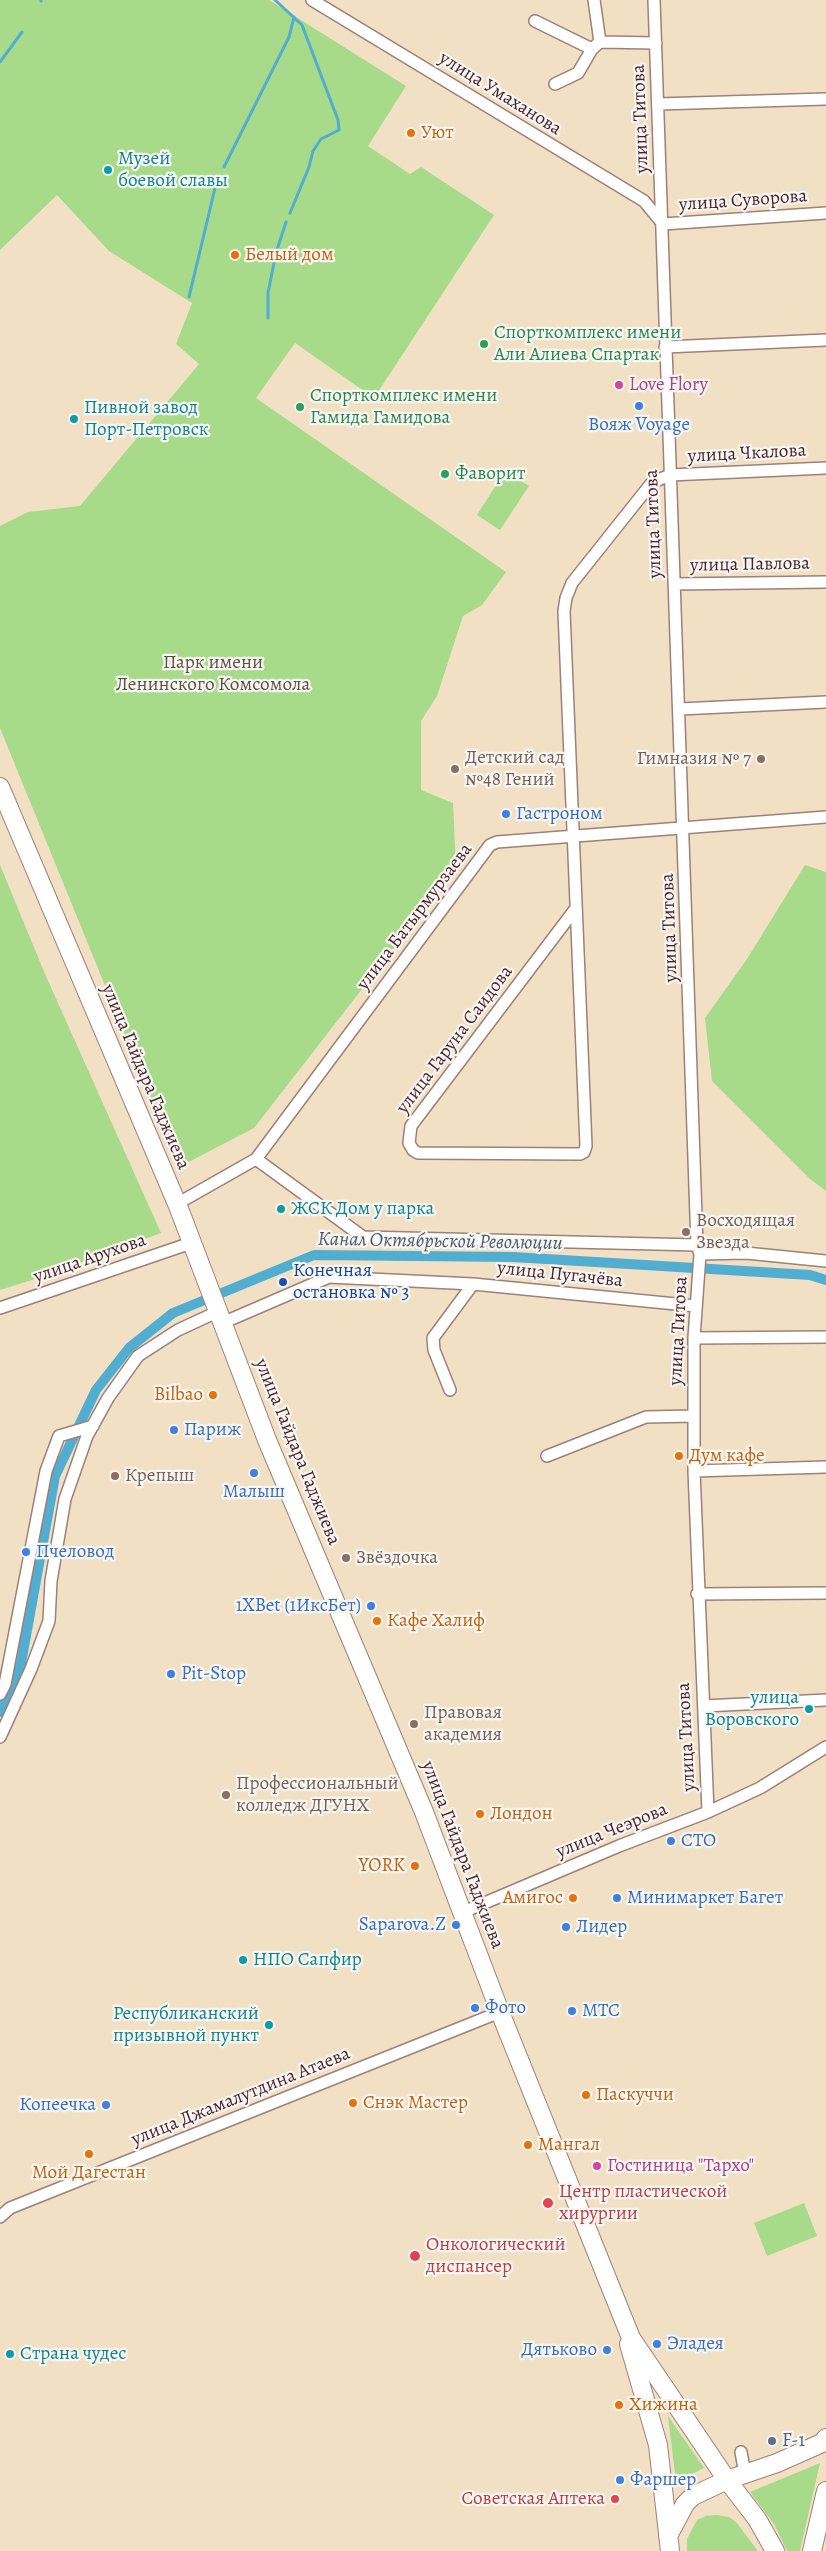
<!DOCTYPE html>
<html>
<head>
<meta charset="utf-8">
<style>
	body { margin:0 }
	canvas { display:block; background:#f2e0c4 }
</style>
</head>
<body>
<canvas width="826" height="2551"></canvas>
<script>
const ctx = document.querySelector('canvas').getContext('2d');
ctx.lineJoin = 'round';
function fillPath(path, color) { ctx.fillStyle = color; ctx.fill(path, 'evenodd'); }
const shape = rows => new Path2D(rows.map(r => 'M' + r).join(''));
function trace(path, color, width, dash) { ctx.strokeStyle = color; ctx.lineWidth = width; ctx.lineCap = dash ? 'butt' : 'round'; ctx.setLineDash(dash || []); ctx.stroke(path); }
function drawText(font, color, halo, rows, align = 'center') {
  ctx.font = font + ' Alegreya,serif'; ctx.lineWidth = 4.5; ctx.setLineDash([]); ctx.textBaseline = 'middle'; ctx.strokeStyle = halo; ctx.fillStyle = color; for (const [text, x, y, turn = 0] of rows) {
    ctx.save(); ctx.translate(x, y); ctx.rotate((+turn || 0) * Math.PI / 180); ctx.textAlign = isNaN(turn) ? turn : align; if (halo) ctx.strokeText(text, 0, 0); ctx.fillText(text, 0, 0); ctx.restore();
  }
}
const green = shape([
	[0,0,269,0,406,86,368,146,410,174,421,167,494,215,374,398,295,343,256,398,506,572,482,605,463,616,437,696,421,721,421,790,453,803,456,868,254,1128,179,1167,0,728,0,526,28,512,80,506,199,364,176,344,192,303,109,251,57,195,0,250],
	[505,471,529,486,500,530,477,515],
	[0,865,45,974,161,1233,38,1278,0,1290],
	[805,865,826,872,826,1191,809,1178,712,1081,705,1018,747,959],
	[804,2203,817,2236,767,2256,754,2223],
	[668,2416,704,2468,676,2482],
	[820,2463,800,2551,787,2551,774,2524,750,2492],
	[717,2515,729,2517,736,2522,758,2551,687,2551,687,2539,697,2520,706,2516]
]);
const stream = shape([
	[275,0,302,25,338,120,339,130,321,139,313,151,309,167,290,213],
	[41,1,41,0],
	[0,62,22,32],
	[224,167,289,37,294,17],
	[189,297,216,184],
	[268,318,268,293,276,253,286,222]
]);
const canal = shape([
	[0,1712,21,1663,55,1476,96,1390,129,1348,173,1313,314,1255,513,1257,810,1275,826,1280]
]);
const minor = shape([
	[312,0,644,201,663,224,826,213],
	[594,0,600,42,656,43],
	[654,0,697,1245,700,1254,694,1338,694,1471,708,1812],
	[535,21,592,49,600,42],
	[555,84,578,73,592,49],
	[658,104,826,99],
	[665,347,826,340],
	[674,584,826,582],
	[680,709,826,702],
	[576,908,411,1126,409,1143,413,1150,418,1153,580,1154,584,1152,586,1146,564,611,566,598,572,583,650,485,658,480,670,475,826,468],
	[256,1159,363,1237,697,1245],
	[175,1205,256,1159,490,845,497,842,826,817],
	[700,1254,746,1253,826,1261],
	[0,1308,191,1243],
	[220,1324,329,1277,473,1284,696,1306],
	[694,1338,826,1337],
	[450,1390,434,1350,433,1338,473,1284],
	[547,1456,646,1417,694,1416],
	[694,1471,826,1467],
	[697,1594,826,1593],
	[0,1694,5,1684,46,1471,59,1436,93,1426],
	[704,1706,826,1700],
	[0,1737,31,1669,49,1621,51,1581,65,1499,87,1436,108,1398,138,1356,178,1330,217,1312],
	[461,1913,619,1846,708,1812,760,1788,826,1747],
	[0,2217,10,2208,500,2012],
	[741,2452,745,2474]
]);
const primary = shape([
	[0,787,178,1206,267,1440,424,1812,500,2012,631,2338,727,2480,757,2519,775,2551],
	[629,2344,658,2445,670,2551],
	[668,2536,685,2504,693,2496,727,2480,777,2463,822,2443,826,2438],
	[812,2551,826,2491]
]);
const markers = [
	[411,133,5,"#e8710a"],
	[108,170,5,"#0f9aa8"],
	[235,255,5,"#e8710a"],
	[484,344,5,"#2e9e5b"],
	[619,385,5,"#d1479c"],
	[639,406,5,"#3f7fe0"],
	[300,407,5,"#2e9e5b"],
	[74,419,5,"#0f9aa8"],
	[445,474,5,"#2e9e5b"],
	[761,759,5,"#8d6e63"],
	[455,769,5,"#8d6e63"],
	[506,814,5,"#3f7fe0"],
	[281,1209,5,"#0f9aa8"],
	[686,1232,5,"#8d6e63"],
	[283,1282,5,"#1a4fb4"],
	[213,1395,5,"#e8710a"],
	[174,1430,5,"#3f7fe0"],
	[679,1456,5,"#e8710a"],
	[254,1473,5,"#3f7fe0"],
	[115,1476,5,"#8d6e63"],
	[26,1552,5,"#3f7fe0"],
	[346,1558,5,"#8d6e63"],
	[371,1606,5,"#3f7fe0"],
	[377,1621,5,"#e8710a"],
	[171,1674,5,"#3f7fe0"],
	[809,1709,5,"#0f9aa8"],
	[414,1724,5,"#8d6e63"],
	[226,1795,5,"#8d6e63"],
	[480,1814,5,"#e8710a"],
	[671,1841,5,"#3f7fe0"],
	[415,1866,5,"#e8710a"],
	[573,1898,5,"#e8710a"],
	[617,1898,5,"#3f7fe0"],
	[456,1925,5,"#3f7fe0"],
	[566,1927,5,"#3f7fe0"],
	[243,1960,5,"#0f9aa8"],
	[475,2008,5,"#3f7fe0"],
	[572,2011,5,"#3f7fe0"],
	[269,2025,5,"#0f9aa8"],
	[586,2095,5,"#e8710a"],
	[353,2103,5,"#e8710a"],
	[106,2105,5,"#3f7fe0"],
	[528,2145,5,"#e8710a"],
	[89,2154,5,"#e8710a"],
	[597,2166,5,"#d1479c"],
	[548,2203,6,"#e0444e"],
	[415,2256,6,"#e0444e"],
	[657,2344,5,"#3f7fe0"],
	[607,2350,5,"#3f7fe0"],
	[10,2354,5,"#0f9aa8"],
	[619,2405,5,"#e8710a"],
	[772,2441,5,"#5c6f8a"],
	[620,2480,5,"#3f7fe0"],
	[615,2499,5,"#e0444e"]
];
const streetNames = [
	["улица Умаханова",500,94,32],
	["улица Титова",641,119,-92],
	["улица Суворова",743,201,-4],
	["улица Чкалова",747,454,-3],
	["улица Титова",654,524,-92],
	["улица Павлова",750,565,-1],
	["улица Батырмурзаева",415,917,-53],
	["улица Титова",670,928,-92],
	["улица Гаруна Саидова",455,1040,-53],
	["улица Гайдара Гаджиева",145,1077,67],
	["улица Арухова",90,1259,-19],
	["улица Пугачёва",560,1275,6],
	["улица Титова",679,1331,-87],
	["улица Гайдара Гаджиева",297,1452,68],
	["улица Титова",687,1737,-93],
	["улица Чеэрова",612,1831,-22],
	["улица Гайдара Гаджиева",462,1855,69],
	["улица Джамалутдина Атаева",241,2097,-22]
];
const foodNames = [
	["Уют",421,133],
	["Белый дом",245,255],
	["Bilbao",203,1395,"right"],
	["Дум кафе",689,1456],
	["Кафе Халиф",387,1621],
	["Лондон",490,1814],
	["YORK",405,1866,"right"],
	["Амигос",563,1898,"right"],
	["Паскуччи",596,2095],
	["Снэк Мастер",363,2103],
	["Мангал",538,2145],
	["Мой Дагестан",89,2173,"center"],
	["Хижина",629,2405]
];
const cultureNames = [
	["Музей",118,159],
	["боевой славы",118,181],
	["Пивной завод",84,408],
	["Порт-Петровск",84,430],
	["ЖСК Дом у парка",291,1209],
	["улица",799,1698,"right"],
	["Воровского",799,1720,"right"],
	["НПО Сапфир",253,1960],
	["Республиканский",259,2014,"right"],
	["призывной пункт",259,2036,"right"],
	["Страна чудес",20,2354]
];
const leisureNames = [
	["Спорткомплекс имени",494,333],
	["Али Алиева Спартак",494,355],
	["Спорткомплекс имени",310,396],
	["Гамида Гамидова",310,418],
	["Фаворит",455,474]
];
const hotelNames = [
	["Love Flory",629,385],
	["Гостиница \"Тархо\"",607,2166]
];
const shopNames = [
	["Вояж Voyage",639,425,"center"],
	["Гастроном",516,814],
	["Париж",184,1430],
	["Малыш",254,1492,"center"],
	["Пчеловод",36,1552],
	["1XBet (1ИксБет)",361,1606,"right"],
	["Pit-Stop",181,1674],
	["СТО",681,1841],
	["Минимаркет Багет",627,1898],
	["Saparova.Z",446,1925,"right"],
	["Лидер",576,1927],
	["Фото",485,2008],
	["МТС",582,2011],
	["Копеечка",96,2105,"right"],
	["Эладея",667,2344],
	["Дятьково",597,2350,"right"],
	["Фаршер",630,2480]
];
const parkNames = [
	["Парк имени",213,663],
	["Ленинского Комсомола",213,685]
];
const educationNames = [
	["Детский сад",465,758],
	["№48 Гений",465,780],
	["Гимназия № 7",751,759,"right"],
	["Восходящая",696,1221],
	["Звезда",696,1243],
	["Крепыш",125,1476],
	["Звёздочка",356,1558],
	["Правовая",424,1713],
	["академия",424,1735],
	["Профессиональный",236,1784],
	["колледж ДГУНХ",236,1806]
];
const transitNames = [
	["Конечная",293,1271],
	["остановка № 3",293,1293]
];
const healthNames = [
	["Центр пластической",559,2192],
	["хирургии",559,2214],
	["Онкологический",426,2245],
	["диспансер",426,2267],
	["Советская Аптека",605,2499,"right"]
];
const serviceNames = [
	["F-1",782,2441]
];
const waterNames = [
	["Канал Октябрьской Революции",440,1242,1]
];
fillPath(green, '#a7da89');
trace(stream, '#52aed0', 3);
trace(canal, '#52aed0', 10);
trace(minor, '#9e8078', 14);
trace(primary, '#9e8078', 20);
trace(minor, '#fff', 11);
trace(primary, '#fff', 18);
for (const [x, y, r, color] of markers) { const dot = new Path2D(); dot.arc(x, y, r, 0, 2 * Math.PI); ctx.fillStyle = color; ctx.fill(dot); trace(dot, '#f6f6f2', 2); }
drawText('19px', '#4a1f2b', '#f6f6f2', streetNames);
drawText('19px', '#c56008', '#f6f6f2', foodNames, 'left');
drawText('19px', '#0d838f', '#f6f6f2', cultureNames, 'left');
drawText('19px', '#27864d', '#f6f6f2', leisureNames, 'left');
drawText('19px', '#b23c85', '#f6f6f2', hotelNames, 'left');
drawText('19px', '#366cbe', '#f6f6f2', shopNames, 'left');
drawText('19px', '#614e42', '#f6f6f2', parkNames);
drawText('19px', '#785e54', '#f6f6f2', educationNames, 'left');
drawText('19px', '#164399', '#f6f6f2', transitNames, 'left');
drawText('19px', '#be3a42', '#f6f6f2', healthNames, 'left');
drawText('19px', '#4e5e75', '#f6f6f2', serviceNames, 'left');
drawText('italic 20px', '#4d586d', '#f6f6f2', waterNames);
</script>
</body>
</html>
